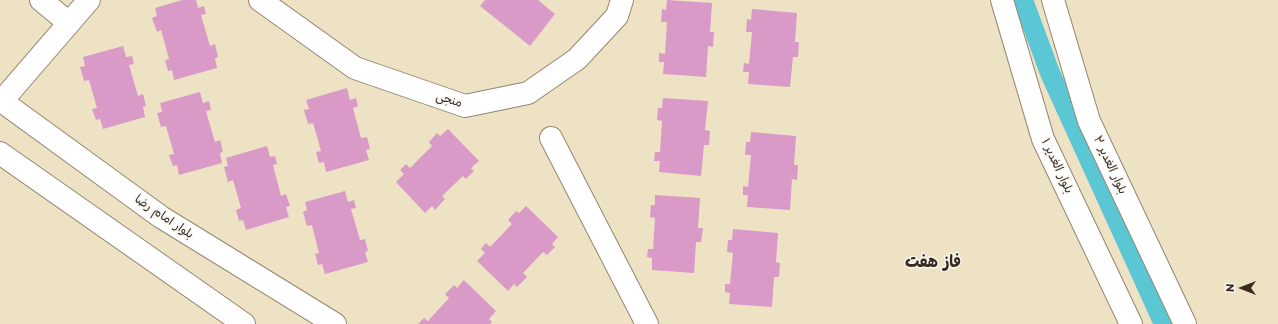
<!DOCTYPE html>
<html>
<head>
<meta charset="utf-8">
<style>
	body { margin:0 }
	#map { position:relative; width:1278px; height:324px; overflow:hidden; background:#eee2c4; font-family:"Playpen Sans",sans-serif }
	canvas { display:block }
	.north { position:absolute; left:1222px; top:268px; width:40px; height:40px; -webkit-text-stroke:3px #f6f6f2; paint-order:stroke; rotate:270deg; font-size:11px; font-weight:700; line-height:16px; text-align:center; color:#3b2a1e }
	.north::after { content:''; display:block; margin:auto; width:14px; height:18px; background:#3b2a1e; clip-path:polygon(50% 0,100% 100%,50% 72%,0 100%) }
</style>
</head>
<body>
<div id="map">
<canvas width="1278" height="324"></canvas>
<div class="north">N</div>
</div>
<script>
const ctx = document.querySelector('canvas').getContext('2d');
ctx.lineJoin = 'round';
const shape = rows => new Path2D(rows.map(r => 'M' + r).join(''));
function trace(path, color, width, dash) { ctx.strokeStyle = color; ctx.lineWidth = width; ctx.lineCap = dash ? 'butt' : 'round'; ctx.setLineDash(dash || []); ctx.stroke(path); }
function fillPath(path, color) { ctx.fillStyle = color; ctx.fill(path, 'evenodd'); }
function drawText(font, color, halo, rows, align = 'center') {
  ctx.font = font + ' "Playpen Sans","Playpen Sans Arabic",sans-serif'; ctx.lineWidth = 3; ctx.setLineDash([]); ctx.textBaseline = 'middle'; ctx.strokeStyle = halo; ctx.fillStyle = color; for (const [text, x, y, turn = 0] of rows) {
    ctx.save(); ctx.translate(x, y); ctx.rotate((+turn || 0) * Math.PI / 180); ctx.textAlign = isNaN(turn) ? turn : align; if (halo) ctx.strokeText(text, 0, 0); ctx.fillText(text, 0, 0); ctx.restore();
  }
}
const canal = shape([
	[1023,0,1050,73,1164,324]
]);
const building = shape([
	[182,0,196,0,198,8,204,6,206,14,201,15,210,46,215,44,218,57,215,58,217,68,174,80,172,70,168,71,165,60,169,59,161,30,157,32,152,18,157,16,155,8],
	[485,0,538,0,555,14,530,46,480,6],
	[667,0,712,3,710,32,714,32,713,47,708,46,706,77,663,74,664,62,659,62,659,53,665,54,667,22,661,22,662,9,666,10],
	[752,9,797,13,795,42,799,42,798,57,793,57,790,87,748,84,749,72,743,72,744,63,749,64,752,32,746,32,747,19,751,20],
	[123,46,126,57,132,56,134,64,129,65,138,96,143,94,146,106,143,107,145,117,103,129,100,119,96,120,92,109,97,108,89,80,84,81,80,67,85,66,83,57],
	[347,88,350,100,356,98,358,106,353,108,361,138,367,137,370,149,366,150,369,160,326,172,324,162,319,163,316,152,321,151,313,123,308,124,304,110,309,109,306,100],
	[200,92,203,103,209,101,211,110,206,111,215,142,220,140,223,152,220,153,222,163,179,175,177,165,173,166,169,155,174,154,166,126,161,127,157,113,162,112,160,103],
	[663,98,708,101,705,130,710,131,709,145,704,145,701,176,659,172,660,161,654,161,655,152,660,152,662,121,657,120,658,108,662,108],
	[448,129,479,161,471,168,474,171,466,179,463,176,442,196,445,199,435,210,432,206,425,213,396,182,404,174,400,170,406,164,410,168,432,146,429,142,437,133,440,136],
	[751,132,796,136,794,165,798,165,797,180,792,179,790,210,747,207,748,195,743,195,743,186,748,187,751,155,745,155,746,142,750,142],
	[267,146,270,157,275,156,277,164,273,165,281,196,286,194,290,206,286,207,289,217,246,230,243,220,239,221,236,210,241,208,233,180,228,182,224,167,228,166,226,158],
	[345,191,348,202,354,200,356,208,351,209,360,240,365,239,368,251,365,252,368,262,325,274,322,264,318,265,315,254,319,253,312,225,307,226,303,212,307,210,305,202],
	[655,195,700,198,698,228,703,228,701,242,696,242,694,273,652,270,652,258,647,257,648,249,653,249,655,218,650,217,651,205,655,205],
	[526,206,558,237,552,244,555,247,547,255,543,252,523,273,527,277,517,287,514,284,508,291,477,261,485,253,481,249,486,243,490,247,512,224,508,220,516,211,519,213],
	[733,229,778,233,776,262,780,263,779,277,774,277,772,307,729,304,730,293,725,292,725,284,730,284,733,253,727,252,728,240,732,240],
	[464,280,496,311,489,319,492,322,490,324,418,324,424,318,428,321,449,298,445,294,454,285,457,288]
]);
const minor = shape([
	[41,0,69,23],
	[260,0,355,68,465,106,528,93,577,59,617,16,622,0],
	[1002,0,1043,139,1131,324],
	[1053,0,1089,121,1185,324],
	[0,100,161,217,335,324],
	[1,102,89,0],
	[551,138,647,324],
	[0,153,244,324]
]);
const streetNames = [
	["منجی",449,100,17],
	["بلوار الغدیر ۲",1110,165,65],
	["بلوار الغدیر ۱",1057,166,65],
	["بلوار امام رضا",164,217,34]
];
const districtNames = [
	["فاز هفت",933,263]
];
trace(canal, '#5bc7d4', 20);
fillPath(building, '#d99ac8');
trace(minor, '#948671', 24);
trace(minor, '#fff', 22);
drawText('12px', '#3b2a1e', '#f6f6f2', streetNames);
drawText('bold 16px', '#3b2a1e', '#f6f6f2', districtNames);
</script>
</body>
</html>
